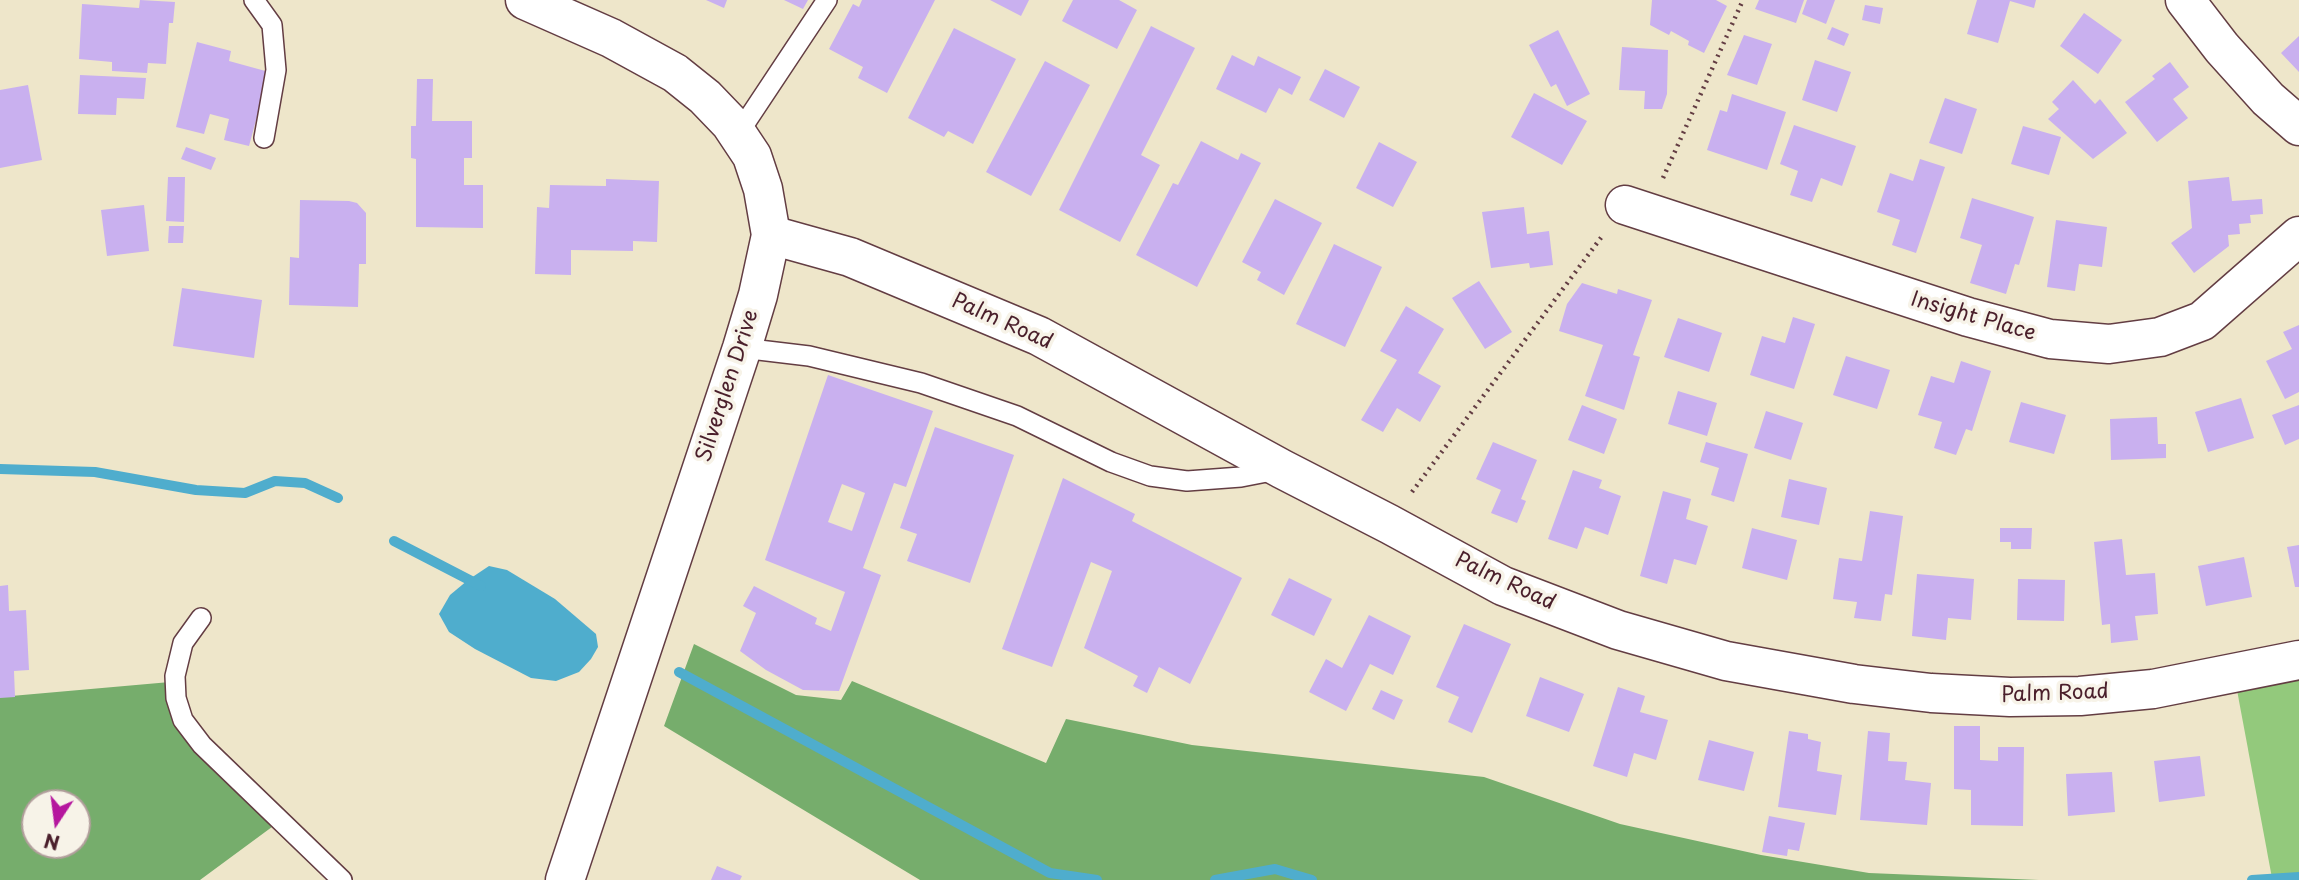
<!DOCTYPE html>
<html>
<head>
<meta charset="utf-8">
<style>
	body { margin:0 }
	#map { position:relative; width:2299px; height:880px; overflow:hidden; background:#eee6ca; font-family:"Playpen Sans",sans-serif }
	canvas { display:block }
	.north { position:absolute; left:21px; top:789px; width:70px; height:70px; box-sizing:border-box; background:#f7f3e8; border:2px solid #b29e9c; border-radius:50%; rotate:193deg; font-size:19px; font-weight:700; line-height:28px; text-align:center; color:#4a1f2b }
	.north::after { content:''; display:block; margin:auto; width:24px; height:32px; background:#b5179e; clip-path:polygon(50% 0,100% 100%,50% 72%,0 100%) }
</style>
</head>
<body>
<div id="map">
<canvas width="2299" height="880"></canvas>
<div class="north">N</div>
</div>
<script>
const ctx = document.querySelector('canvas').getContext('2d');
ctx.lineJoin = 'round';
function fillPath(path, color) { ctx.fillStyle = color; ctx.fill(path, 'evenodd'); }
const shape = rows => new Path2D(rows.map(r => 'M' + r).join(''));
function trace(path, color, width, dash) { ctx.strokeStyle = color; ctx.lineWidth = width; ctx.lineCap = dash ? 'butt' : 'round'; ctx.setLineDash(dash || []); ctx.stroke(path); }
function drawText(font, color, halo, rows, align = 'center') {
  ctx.font = font + ' "Playpen Sans",sans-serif'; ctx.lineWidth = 7; ctx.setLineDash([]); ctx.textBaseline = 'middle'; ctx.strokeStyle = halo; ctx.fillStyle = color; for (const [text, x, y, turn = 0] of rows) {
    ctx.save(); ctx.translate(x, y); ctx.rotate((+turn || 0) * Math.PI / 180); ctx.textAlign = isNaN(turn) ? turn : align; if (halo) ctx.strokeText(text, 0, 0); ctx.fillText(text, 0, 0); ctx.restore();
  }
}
const green = shape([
	[2299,661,2299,880,2294,880,2272,878,2234,674]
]);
const forest = shape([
	[694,644,796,695,841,700,852,681,1046,763,1066,719,1192,745,1484,777,1620,824,1761,855,1869,873,2039,880,920,880,664,726],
	[170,682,173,704,276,824,200,880,0,880,0,697],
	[35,803,77,803,77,845,35,845]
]);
const water = shape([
	[489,566,507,570,555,599,596,634,598,647,591,659,579,672,556,681,531,678,475,649,449,632,439,614,450,595,468,580]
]);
const stream = shape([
	[0,469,95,472,196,490,245,493,275,481,305,483,338,498],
	[394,541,481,586],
	[679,672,1050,873,1097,880],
	[1215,880,1275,869,1312,880],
	[2252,880,2299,877]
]);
const building = shape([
	[140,0,175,2,173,23,169,23,166,64,148,63,147,73,112,71,112,62,79,59,82,4,139,8],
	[706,0,727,0,724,8],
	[784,0,808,0,803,9],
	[862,0,935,0,887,93,858,78,863,67,829,49,853,4,859,7],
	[990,0,1029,0,1021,16],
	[1073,0,1119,0,1137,10,1117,49,1062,21],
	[1652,0,1716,0,1727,6,1704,53,1688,45,1689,41,1671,31,1669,35,1650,25],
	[1759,0,1804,0,1796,23,1755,9],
	[1807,0,1835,0,1826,24,1802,14],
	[1977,0,2036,0,2034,8,2010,1,1998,43,1967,34],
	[1865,5,1883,8,1880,24,1862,20],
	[2084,13,2122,40,2098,74,2060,46],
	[1151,26,1195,48,1141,155,1160,165,1120,242,1059,210],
	[1832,27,1849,34,1844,46,1827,39],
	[954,28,1016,59,973,144,948,131,944,137,908,118],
	[1558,30,1590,94,1567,106,1556,84,1551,87,1529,45],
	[1744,35,1772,44,1757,85,1727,75],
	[2299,36,2299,72,2281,53],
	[197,42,231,51,229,61,269,72,249,146,224,140,229,119,210,114,204,134,176,127],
	[1622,47,1668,50,1667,94,1662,109,1644,109,1645,91,1619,90],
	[1232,55,1254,66,1258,56,1301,77,1292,95,1279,88,1266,113,1216,89],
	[1815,60,1851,72,1837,112,1802,100],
	[1045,61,1090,85,1031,196,986,172],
	[2170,62,2189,87,2173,99,2188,118,2157,142,2125,102,2155,79,2152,76],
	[1325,69,1360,87,1344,118,1309,100],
	[80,75,146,78,144,99,117,98,116,115,78,114],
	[417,79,433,79,432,121,472,121,472,158,464,158,464,185,483,185,483,228,416,227,416,159,411,158,411,126,416,126],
	[2073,80,2095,104,2100,99,2127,133,2093,159,2048,119,2059,109,2052,102],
	[28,85,42,160,0,168,0,90],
	[1534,93,1587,121,1562,165,1511,137],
	[1732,94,1786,112,1767,170,1707,150,1720,110,1727,112],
	[1945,98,1977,109,1962,154,1929,143],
	[1794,125,1856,146,1842,186,1821,178,1812,202,1790,195,1798,171,1780,164],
	[2023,126,2061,137,2049,175,2011,164],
	[1201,141,1238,160,1241,153,1261,163,1197,287,1136,255,1173,183,1178,185],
	[1379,142,1417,162,1393,207,1356,188],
	[186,147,216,158,211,170,181,159],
	[1920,159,1945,167,1916,253,1892,245,1900,220,1877,212,1890,173,1913,181],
	[168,177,185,177,184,222,166,221],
	[2229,177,2232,201,2262,199,2263,214,2250,215,2251,223,2239,224,2240,234,2228,235,2229,246,2194,273,2171,243,2192,228,2188,181],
	[606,179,659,181,657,242,633,241,633,251,571,250,571,275,535,274,537,207,549,208,550,185,606,186],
	[1972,198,2034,217,2019,265,2015,264,2006,294,1970,283,1982,245,1960,238],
	[1275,199,1322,223,1284,295,1257,280,1261,272,1242,262],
	[300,200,349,201,357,203,366,213,366,264,359,264,358,307,289,305,290,257,299,258],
	[144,205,149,251,107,256,101,210],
	[1524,207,1527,234,1549,231,1553,265,1530,268,1529,263,1491,268,1482,212],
	[2056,220,2107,227,2102,267,2079,264,2075,291,2047,287],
	[169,226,184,226,183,243,168,243],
	[1334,244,1382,267,1345,347,1296,324],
	[1479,281,1512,332,1485,349,1452,298],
	[1582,283,1617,294,1618,289,1652,300,1633,355,1640,357,1624,410,1585,396,1603,345,1559,331,1567,304],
	[182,288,262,300,254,358,173,346],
	[1406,306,1444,329,1418,373,1441,386,1420,422,1397,408,1383,432,1361,420,1397,360,1380,351],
	[1793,317,1815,324,1794,389,1750,375,1762,336,1785,343],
	[1678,318,1722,333,1709,372,1664,357],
	[2299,325,2299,392,2285,399,2266,361,2292,349,2283,332],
	[1846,356,1890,370,1877,409,1833,395],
	[1961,361,1991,371,1972,431,1966,429,1956,455,1934,448,1942,422,1918,415,1931,376,1954,383],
	[828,375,933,411,906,487,894,483,863,568,881,575,839,691,803,690,766,670,740,651,756,613,743,606,754,586,817,618,815,624,831,631,845,592,765,560],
	[842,484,865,493,852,531,828,522],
	[1678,391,1717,403,1707,436,1668,424],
	[2241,398,2254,438,2208,452,2195,412],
	[2021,402,2066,415,2054,454,2009,442],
	[1582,405,1617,419,1604,454,1568,440],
	[2299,405,2299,439,2285,445,2272,415],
	[1766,411,1803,423,1791,460,1754,448],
	[2157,417,2158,444,2166,444,2166,458,2111,460,2110,419],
	[935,427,1014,455,970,583,907,561,917,534,900,528],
	[1493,442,1537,460,1521,499,1526,501,1517,523,1491,513,1501,490,1476,479],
	[1706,442,1748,454,1734,502,1711,495,1719,468,1700,462],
	[1573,470,1602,480,1599,488,1621,496,1608,535,1585,527,1577,549,1548,539],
	[1063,478,1135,514,1132,521,1242,578,1190,684,1159,667,1147,693,1133,686,1138,676,1084,648,1112,571,1091,562,1052,667,1002,649],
	[1789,479,1827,488,1819,525,1781,517],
	[1663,491,1691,499,1686,519,1708,526,1696,565,1674,559,1667,584,1640,576],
	[1870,511,1903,516,1892,595,1885,594,1881,621,1854,618,1857,602,1833,599,1839,558,1862,561],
	[1752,528,1797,540,1787,580,1742,568],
	[2000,528,2032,528,2031,549,2011,549,2011,542,2000,542],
	[2122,539,2126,575,2155,573,2158,614,2135,616,2138,640,2111,643,2110,624,2102,625,2094,542],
	[2299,545,2299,587,2295,587,2287,547],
	[2244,557,2252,597,2206,606,2198,566],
	[1917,574,1974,579,1971,620,1948,618,1946,640,1912,636],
	[1289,578,1332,599,1314,636,1271,615],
	[2018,579,2065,580,2064,621,2017,620],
	[8,585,9,611,26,610,29,670,14,671,15,697,0,698,0,586],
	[1369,615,1411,636,1393,675,1370,664,1346,711,1309,692,1326,659,1342,668],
	[1464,624,1511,644,1472,733,1448,722,1459,697,1436,687],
	[1540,677,1584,694,1569,732,1526,716],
	[1618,687,1645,696,1640,712,1668,720,1656,760,1634,753,1627,777,1593,766],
	[1381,690,1403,700,1394,720,1372,709],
	[1954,726,1980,726,1980,760,1998,761,1998,747,2024,747,2023,826,1971,825,1971,790,1954,789],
	[1789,731,1808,734,1808,739,1821,742,1817,771,1842,775,1836,815,1778,807],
	[1868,731,1890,733,1888,761,1907,762,1905,780,1931,783,1927,825,1860,820],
	[1709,740,1754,752,1744,791,1698,780],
	[2200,756,2205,796,2159,802,2154,761],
	[2112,772,2115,812,2068,816,2066,774],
	[1769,816,1805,823,1799,851,1788,849,1787,856,1762,852],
	[717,866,742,876,740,880,711,880]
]);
const path = shape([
	[1663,178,1743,0],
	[1412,492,1603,235]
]);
const lane = shape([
	[254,0,272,25,276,70,264,138],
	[738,134,827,0],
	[742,348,809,356,921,383,1017,416,1111,462,1150,476,1187,481,1241,477,1277,470],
	[201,618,183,643,175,676,176,698,183,720,202,745,342,880]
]);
const street = shape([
	[2185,0,2222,48,2268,99,2299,126],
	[1625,205,1968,317,2050,339,2109,344,2160,337,2202,321,2299,236],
	[771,235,850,257,1039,336,1282,469,1389,524,1503,586,1618,630,1726,661,1854,684,1931,693,2010,697,2080,696,2153,689,2299,660]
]);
const secondary = shape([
	[525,0,611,38,675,73,705,97,730,123,752,156,763,189,771,235,758,295,742,348,565,880]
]);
const streetNames = [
	["Insight Place",1973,317,16],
	["Palm Road",1002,322,24],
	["Silverglen Drive",728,386,-72],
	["Palm Road",1505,582,25],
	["Palm Road",2055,694,-2]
];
fillPath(green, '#93c97c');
fillPath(forest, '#76ad6c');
fillPath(water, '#4fadcd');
trace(stream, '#4fadcd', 10);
fillPath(building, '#c9b0ef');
trace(lane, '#633d43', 22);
trace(street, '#633d43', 41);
trace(secondary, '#633d43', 41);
trace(path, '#633d43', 4.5, [2, 5]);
trace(lane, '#fff', 19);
trace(street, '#fff', 38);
trace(secondary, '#fff', 38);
drawText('21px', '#4a1f2b', '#f7f3e8', streetNames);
</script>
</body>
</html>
